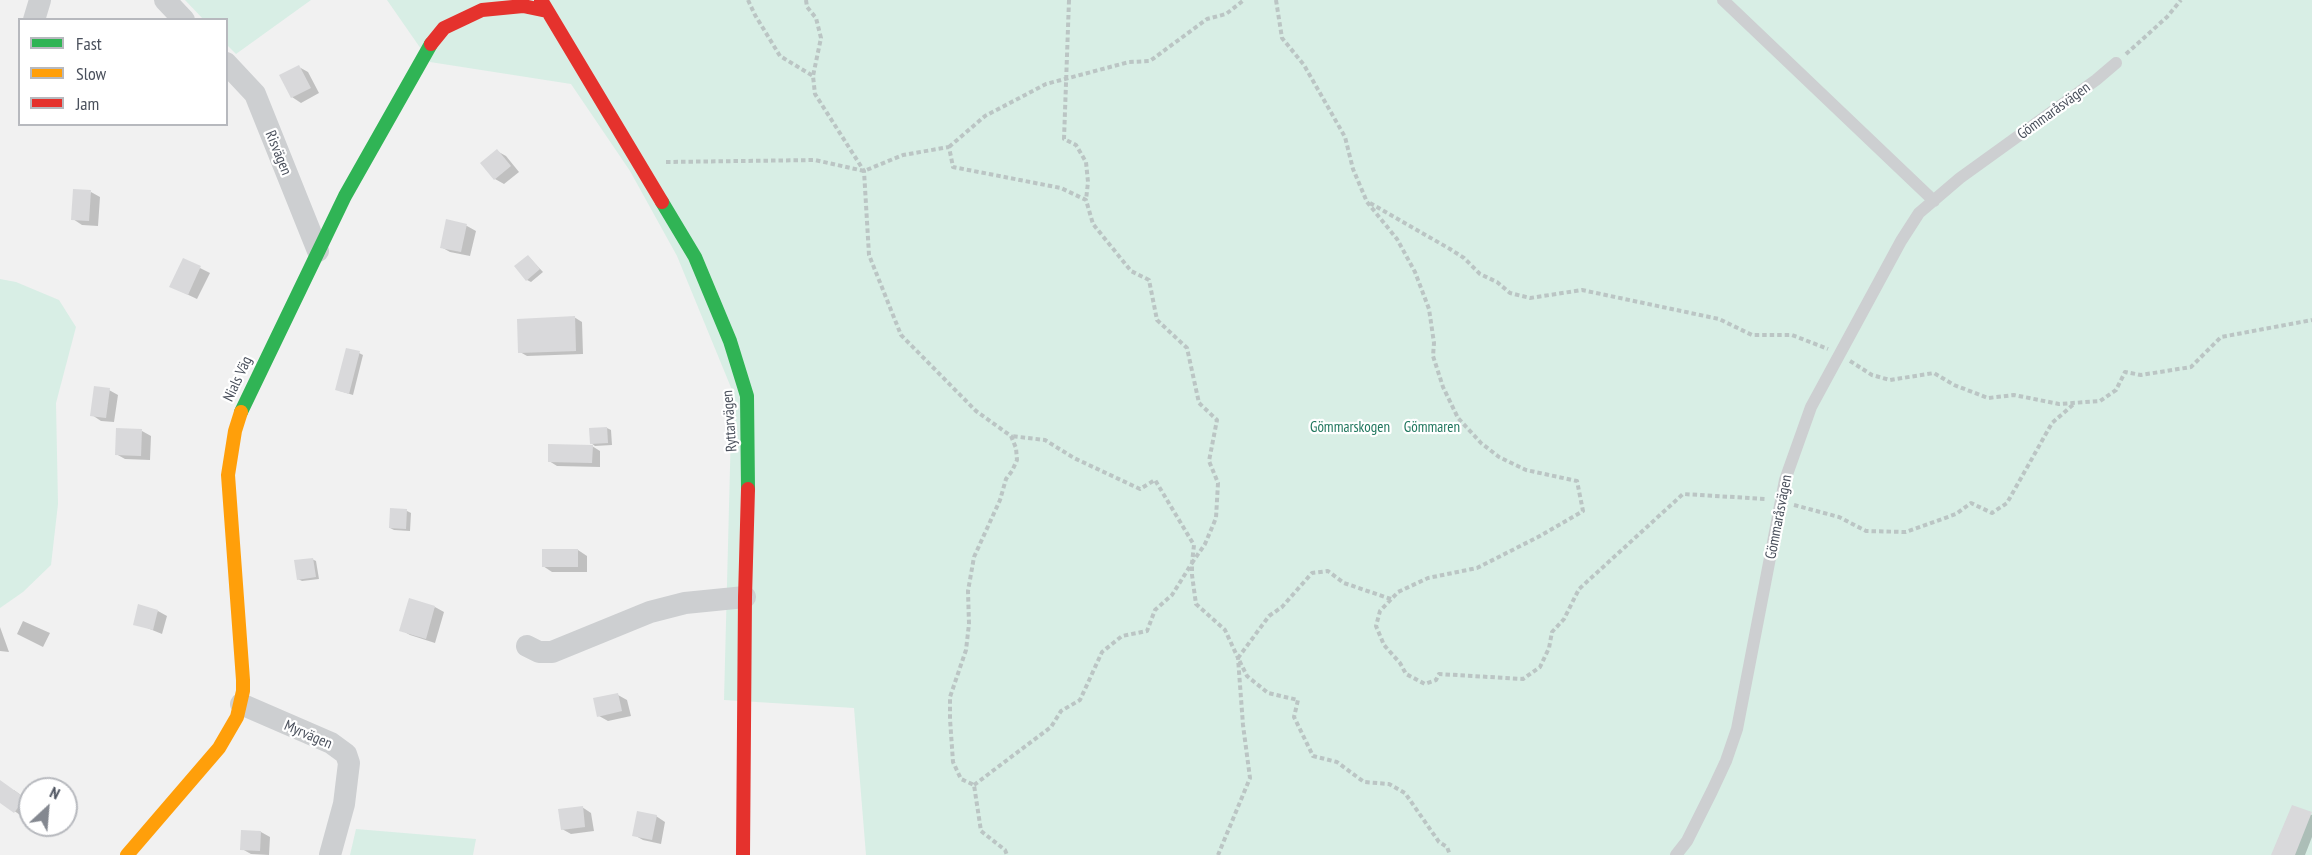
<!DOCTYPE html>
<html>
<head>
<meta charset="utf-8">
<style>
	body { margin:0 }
	#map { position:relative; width:2312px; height:855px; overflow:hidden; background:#f1f1f1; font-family:"PT Sans Narrow",sans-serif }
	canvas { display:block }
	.legend { position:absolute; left:18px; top:18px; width:210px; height:108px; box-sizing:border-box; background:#fff; border:2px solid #b7b9be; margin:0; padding:8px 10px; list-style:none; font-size:18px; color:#4a505c }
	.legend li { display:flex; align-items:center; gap:12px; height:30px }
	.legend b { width:30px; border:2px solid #b7b9be }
	.north { position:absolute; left:18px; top:777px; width:60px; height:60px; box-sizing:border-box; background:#fff; border:2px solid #b7b9be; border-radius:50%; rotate:26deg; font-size:16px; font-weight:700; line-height:24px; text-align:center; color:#4a505c }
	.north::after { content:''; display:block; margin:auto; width:21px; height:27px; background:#848890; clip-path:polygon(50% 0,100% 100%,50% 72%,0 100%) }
</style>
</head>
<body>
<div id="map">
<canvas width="2312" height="855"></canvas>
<ul class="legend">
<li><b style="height:8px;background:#30b455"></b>Fast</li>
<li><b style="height:8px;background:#ff9f0a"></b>Slow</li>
<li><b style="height:8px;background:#e5322d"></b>Jam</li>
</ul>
<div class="north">N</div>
</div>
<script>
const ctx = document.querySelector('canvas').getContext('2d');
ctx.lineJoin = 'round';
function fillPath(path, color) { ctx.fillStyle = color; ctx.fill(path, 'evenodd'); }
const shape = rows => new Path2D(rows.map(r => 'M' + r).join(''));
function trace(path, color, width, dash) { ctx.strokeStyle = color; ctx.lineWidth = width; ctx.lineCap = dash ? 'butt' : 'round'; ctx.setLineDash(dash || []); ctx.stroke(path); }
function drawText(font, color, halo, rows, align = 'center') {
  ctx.font = font + ' "PT Sans Narrow",sans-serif'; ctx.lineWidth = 4.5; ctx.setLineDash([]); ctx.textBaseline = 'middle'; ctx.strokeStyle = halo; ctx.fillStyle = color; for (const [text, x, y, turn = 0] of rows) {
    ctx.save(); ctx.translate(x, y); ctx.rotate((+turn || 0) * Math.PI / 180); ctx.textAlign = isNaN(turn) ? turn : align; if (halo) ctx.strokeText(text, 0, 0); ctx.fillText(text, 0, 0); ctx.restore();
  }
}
const green = shape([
	[185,0,311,0,236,54,227,45,226,20,203,19],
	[387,0,2312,0,2312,855,866,855,854,708,724,700,732,390,677,256,630,171,571,84,430,62],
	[0,279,16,282,59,300,76,327,56,403,58,504,51,565,23,592,0,608],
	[356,829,476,839,473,855,350,855]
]);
const shadow = shape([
	[299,67,308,72,319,93,301,103,292,97],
	[497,151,506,156,519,172,504,184,495,179],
	[91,192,100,197,98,226,82,225,73,219],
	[447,221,467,226,476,231,470,256,450,252,441,247],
	[529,257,543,272,531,282,527,280],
	[184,260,210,273,197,299,180,291],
	[574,317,582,322,583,354,527,356,520,352],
	[359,353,363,355,353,395,340,391],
	[109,390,118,395,114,422,101,421,92,415],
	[607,428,611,430,612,445,595,446,591,443],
	[142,431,151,436,150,460,125,459,116,454],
	[592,446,600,451,600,467,557,466,549,461],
	[391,510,407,511,411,513,410,531,394,530,390,528],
	[578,550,587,556,587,572,552,572,543,566],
	[312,559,316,561,319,579,302,581,298,579],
	[435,607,444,612,435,643,410,635,401,630],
	[158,611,167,616,162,634,135,623],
	[23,621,50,633,43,647,17,634],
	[0,627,9,652,0,651],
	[618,695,627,700,631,716,608,721,599,716],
	[14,790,30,802,30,808,23,817,0,801,0,793],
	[582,807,591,813,594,831,571,834,562,829],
	[2293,807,2312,815,2312,837,2305,855,2273,855],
	[656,816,665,822,661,844,643,840,634,835],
	[261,832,270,837,269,855,251,854,242,849]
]);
const building = shape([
	[299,65,311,88,291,98,279,75],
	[497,149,511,166,494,180,480,163],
	[73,189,91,190,89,221,71,220],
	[446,219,467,224,461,252,440,248],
	[528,255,540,269,526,281,514,266],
	[183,258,201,266,188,295,169,287],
	[575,316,576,351,518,353,517,319],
	[346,348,360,351,349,394,335,390],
	[94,386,110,388,106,418,90,416],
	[607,427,608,443,590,444,589,428],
	[116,428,142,429,141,456,115,455],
	[548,444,593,445,592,463,548,462],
	[390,508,407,509,406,529,389,528],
	[542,549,578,549,578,567,542,567],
	[313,558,316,577,297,580,294,560],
	[409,598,435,606,426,639,399,631],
	[138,604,158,610,153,630,133,625],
	[618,693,622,711,597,717,593,698],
	[0,780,25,798,14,813,0,803],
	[2292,805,2312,812,2295,855,2271,855],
	[583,806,585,827,561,830,558,809],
	[637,811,657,815,652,840,632,836],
	[241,830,261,831,260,851,240,850]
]);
const path = shape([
	[748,0,755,15,780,56,813,76],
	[806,0,807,7,816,18,821,38,813,76,815,94,864,171,869,255,901,335,976,411,1011,436,1016,448,1017,460,1012,471,1006,479,1000,500,974,557,968,591,969,624,966,650,950,697,950,719,953,762,961,779,974,785,981,831,1005,850,1007,855],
	[1069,0,1064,139,1076,145,1086,162,1088,182,1086,200],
	[1276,0,1282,38,1304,65,1345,137,1353,169,1367,202,1397,239,1415,272,1429,309,1434,343,1433,356,1443,387,1458,418,1481,443,1499,457,1526,470,1577,481,1583,511,1538,537,1477,568,1428,578,1398,592,1380,611,1376,626,1384,645,1400,663,1406,674,1425,684,1436,680,1439,674,1523,679,1540,667,1549,648,1552,632,1564,619,1579,589,1683,494,1766,499],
	[2126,54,2167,17,2181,0],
	[949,147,985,116,1046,84,1129,62,1150,61,1207,19,1226,14,1244,0],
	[666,162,815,160,864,171,903,155,949,147,953,167,1061,188,1086,200,1093,224,1131,271,1149,280,1157,320,1187,348,1199,403,1217,420,1209,461,1218,483,1216,518,1205,544,1192,563,1192,575,1196,604,1225,630,1238,658,1243,725,1250,778,1218,855],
	[1370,203,1450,249,1464,258,1480,274,1497,282,1510,293,1530,298,1582,290,1719,319,1752,335,1792,335,1828,349],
	[1850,361,1872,375,1890,380,1934,373,1954,385,1988,398,2014,395,2059,404,2100,401,2116,390,2125,372,2141,375,2191,367,2221,337,2312,320],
	[1794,505,1839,517,1866,531,1906,532,1956,514,1971,503,1992,513,2007,503,2052,423,2075,403],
	[1391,599,1344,583,1328,571,1312,573,1282,607,1269,616,1238,658,1247,676,1268,693,1298,700,1294,717,1313,756,1337,762,1364,782,1389,784,1405,793,1439,842,1447,847,1450,855],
	[974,785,1051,727,1061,711,1080,700,1102,652,1122,636,1147,631,1155,610,1172,595,1192,563,1194,545,1155,480,1140,489,1074,458,1045,440,1011,436]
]);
const lane = shape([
	[1723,0,1934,201],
	[1676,855,1687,841,1712,791,1726,761,1737,729,1785,480,1811,407,1901,241,1919,213,1960,178,2096,80,2116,63]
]);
const street = shape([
	[165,0,184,20],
	[34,20,40,0],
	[226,63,255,94,318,251],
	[527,646,539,652,552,652,650,612,685,603,745,597],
	[241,704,331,743,346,754,349,763,344,804,330,855]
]);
const fast = shape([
	[662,202,695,257,730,341,747,396,748,489],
	[241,412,345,196,431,44]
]);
const slow = shape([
	[127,855,219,748,237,717,243,691,243,680,228,475,235,431,241,412]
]);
const jam = shape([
	[541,0,662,202],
	[431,44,444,28,482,10,523,6,547,11],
	[743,855,745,597,748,489]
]);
const streetNames = [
	["Gömmaråsvägen",2054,111,-36],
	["Risvägen",278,153,68],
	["Nials Väg",238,379,-65],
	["Ryttarvägen",730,421,-94],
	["Gömmaråsvägen",1779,517,-79],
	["Myrvägen",308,735,23]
];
const parkNames = [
	["Gömmarskogen",1350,428],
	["Gömmaren",1432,428]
];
fillPath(green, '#d8eee5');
fillPath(shadow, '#0003');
fillPath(building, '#d9d9db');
trace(path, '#bbc5c4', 4, [4.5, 3]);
trace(lane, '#cdcfd1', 12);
trace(street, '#cdcfd1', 22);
trace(fast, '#30b455', 14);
trace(slow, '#ff9f0a', 14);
trace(jam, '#e5322d', 14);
drawText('15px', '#4a505c', '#fff', streetNames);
drawText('15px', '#21775e', '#fff', parkNames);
</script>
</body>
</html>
